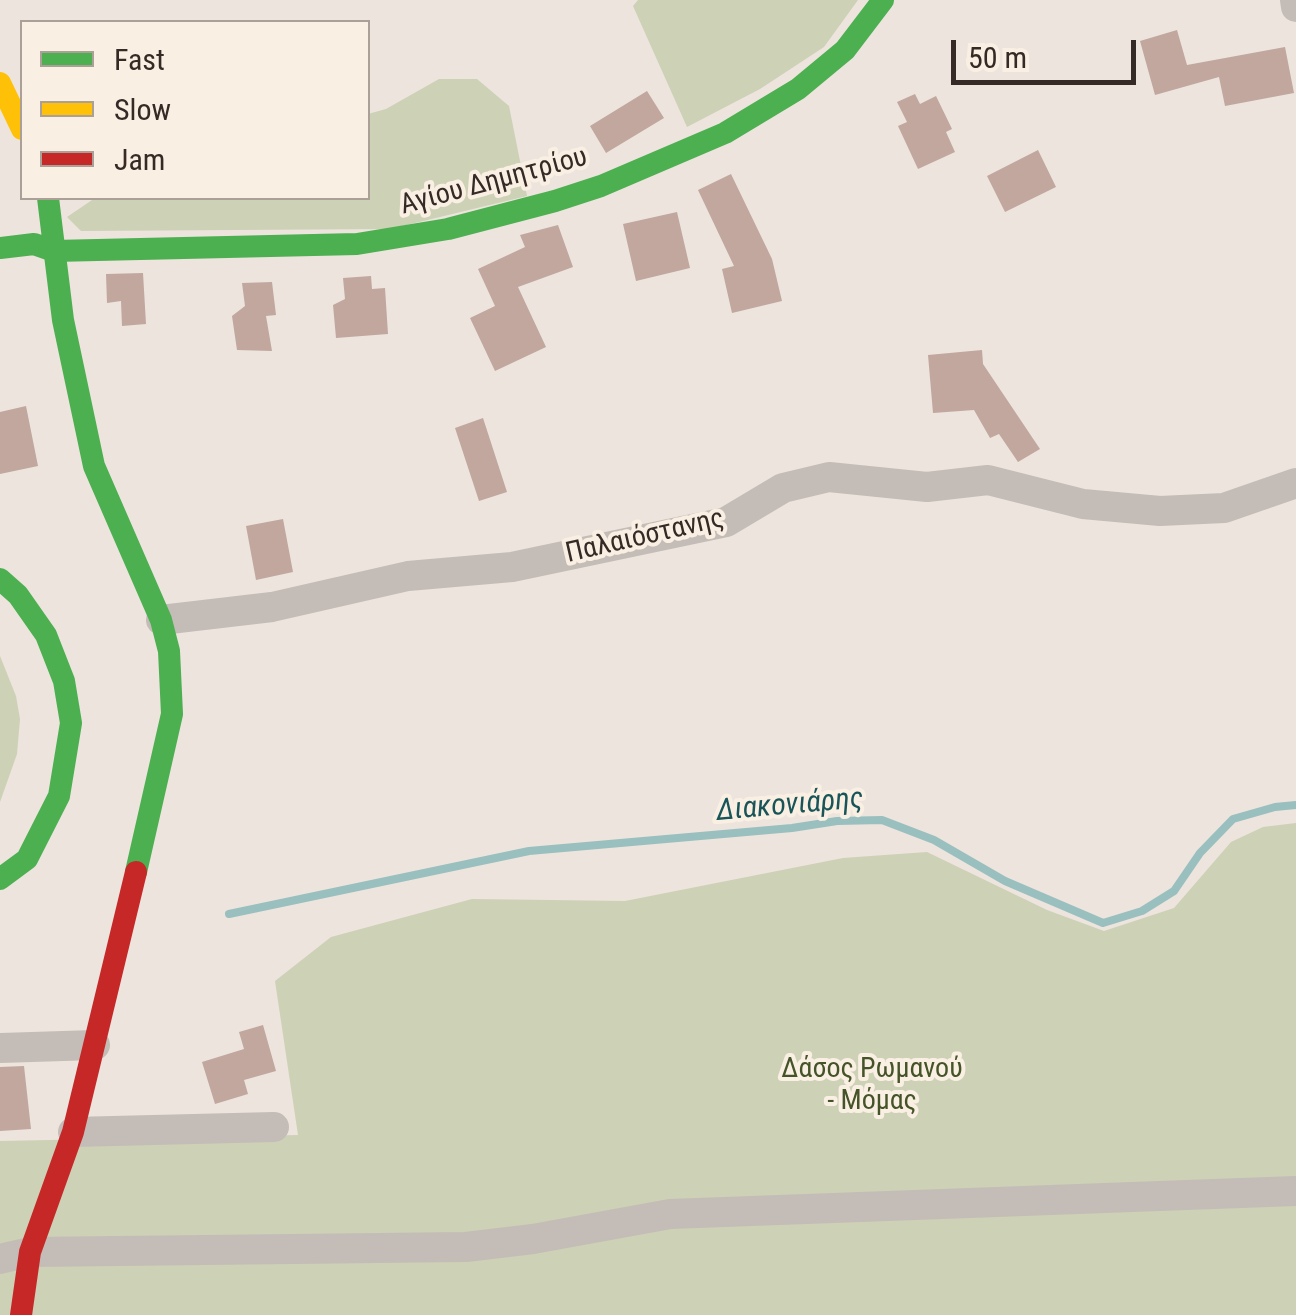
<!DOCTYPE html>
<html>
<head>
<meta charset="utf-8">
<style>
	body { margin:0 }
	#map { position:relative; width:1296px; height:1315px; overflow:hidden; background:#ece4dd; font-family:"Roboto Condensed",sans-serif }
	canvas { display:block }
	.legend { position:absolute; left:20px; top:20px; width:350px; height:180px; box-sizing:border-box; background:#faefe3; border:2px solid #aba097; margin:0; padding:12px 18px; list-style:none; font-size:30px; color:#352a25 }
	.legend li { display:flex; align-items:center; gap:20px; height:50px }
	.legend b { width:50px; border:2px solid #aba097 }
	.scale { position:absolute; left:951px; top:40px; width:185px; height:45px; box-sizing:border-box; border:5px solid #352a25; border-top:0; padding-left:12px; font-size:30px; line-height:35px; white-space:nowrap; color:#352a25; -webkit-text-stroke:8px #faefe3; paint-order:stroke }
</style>
</head>
<body>
<div id="map">
<canvas width="1296" height="1315"></canvas>
<ul class="legend">
<li><b style="height:12px;background:#4caf50"></b>Fast</li>
<li><b style="height:12px;background:#ffc107"></b>Slow</li>
<li><b style="height:12px;background:#c62828"></b>Jam</li>
</ul>
<div class="scale">50 m</div>
</div>
<script>
const ctx = document.querySelector('canvas').getContext('2d');
ctx.lineJoin = 'round';
function fillPath(path, color) { ctx.fillStyle = color; ctx.fill(path, 'evenodd'); }
const shape = rows => new Path2D(rows.map(r => 'M' + r).join(''));
function trace(path, color, width, dash) { ctx.strokeStyle = color; ctx.lineWidth = width; ctx.lineCap = dash ? 'butt' : 'round'; ctx.setLineDash(dash || []); ctx.stroke(path); }
function drawText(font, color, halo, rows, align = 'center') {
  ctx.font = font + ' "Roboto Condensed",sans-serif'; ctx.lineWidth = 8; ctx.setLineDash([]); ctx.textBaseline = 'middle'; ctx.strokeStyle = halo; ctx.fillStyle = color; for (const [text, x, y, turn = 0] of rows) {
    ctx.save(); ctx.translate(x, y); ctx.rotate((+turn || 0) * Math.PI / 180); ctx.textAlign = isNaN(turn) ? turn : align; if (halo) ctx.strokeText(text, 0, 0); ctx.fillText(text, 0, 0); ctx.restore();
  }
}
const green = shape([
	[638,0,858,0,824,47,760,89,687,127,633,6],
	[439,79,477,79,509,106,527,196,390,229,81,231,67,217,95,198,368,198,368,114,386,109],
	[0,656,16,696,20,719,17,754,0,802],
	[1296,823,1296,1315,0,1315,0,1141,298,1135,275,981,331,937,472,899,625,901,843,858,927,852,1047,910,1104,931,1174,908,1231,842,1263,827]
]);
const stream = shape([
	[229,914,529,851,792,828,837,821,882,820,934,840,1005,881,1103,923,1142,911,1174,891,1200,853,1233,819,1275,807,1296,805]
]);
const building = shape([
	[1177,30,1187,65,1285,47,1294,93,1225,106,1219,77,1155,95,1140,41],
	[647,91,664,118,606,153,590,126],
	[915,94,920,104,936,96,952,129,946,132,955,152,918,169,898,126,907,122,897,102],
	[1038,150,1056,187,1005,212,987,176],
	[731,174,772,259,782,301,732,313,722,269,734,266,698,190],
	[677,212,690,268,636,281,623,224],
	[558,225,573,267,518,287,546,347,495,371,470,318,495,306,478,269,525,247,520,235],
	[143,273,146,324,122,326,121,301,107,303,106,274],
	[371,276,372,289,385,288,388,334,336,338,333,305,345,299,343,278],
	[272,282,276,315,266,316,272,351,237,350,232,316,245,306,242,283],
	[982,350,983,364,1040,449,1018,462,999,434,990,438,974,410,933,413,928,355],
	[26,406,38,466,0,474,0,412],
	[483,418,507,492,479,501,455,428],
	[283,519,293,572,256,580,246,526],
	[263,1025,276,1071,244,1080,248,1094,215,1104,202,1062,244,1049,239,1032],
	[24,1066,31,1129,0,1131,0,1067]
]);
const street = shape([
	[1295,0,1296,7],
	[161,620,272,607,408,576,512,567,726,522,783,488,829,477,927,487,988,480,1083,504,1160,511,1224,508,1296,483],
	[0,1048,95,1045],
	[73,1132,274,1127],
	[0,1259,30,1252,466,1247,533,1239,670,1214,1296,1191]
]);
const fast = shape([
	[48,198,63,320,94,466,161,620,169,651,172,714,136,872],
	[0,248,34,244,54,251,357,244,448,229,555,201,601,186,725,133,798,89,845,50,883,0],
	[0,579,18,595,46,635,64,681,71,723,59,796,27,859,0,879]
]);
const slow = shape([
	[0,83,22,129]
]);
const jam = shape([
	[21,1315,30,1252,73,1132,136,872]
]);
const streetNames = [
	["Αγίου Δημητρίου",494,182,-15],
	["Παλαιόστανης",645,537,-13]
];
const parkNames = [
	["Δάσος Ρωμανού",872,1070],
	["- Μόμας",872,1102]
];
const waterNames = [
	["Διακονιάρης",790,806,-5]
];
fillPath(green, '#cdd1b6');
trace(stream, '#99bfbe', 8);
fillPath(building, '#c1a79e');
trace(street, '#c4bcb6', 30);
trace(fast, '#4caf50', 22);
trace(slow, '#ffc107', 22);
trace(jam, '#c62828', 22);
drawText('28px', '#352a25', '#faefe3', streetNames);
drawText('28px', '#455428', '#faefe3', parkNames);
drawText('italic 30px', '#195558', '#faefe3', waterNames);
</script>
</body>
</html>
